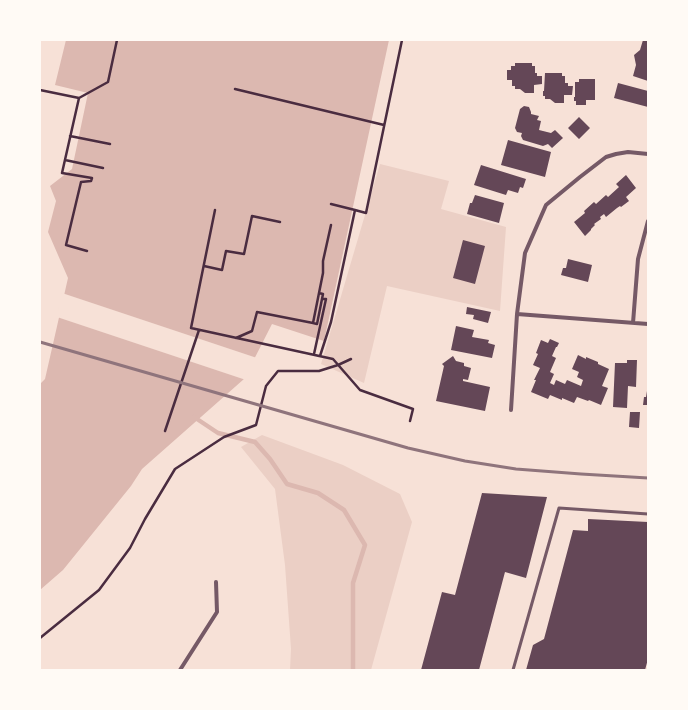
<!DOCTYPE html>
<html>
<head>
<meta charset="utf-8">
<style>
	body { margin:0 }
	#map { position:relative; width:688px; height:710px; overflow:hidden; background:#f7e1d7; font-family:"Fira Sans",sans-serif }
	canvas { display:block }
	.frame { position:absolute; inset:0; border:41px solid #fffaf5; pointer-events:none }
</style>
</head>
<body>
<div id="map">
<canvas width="688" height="710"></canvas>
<div class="frame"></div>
</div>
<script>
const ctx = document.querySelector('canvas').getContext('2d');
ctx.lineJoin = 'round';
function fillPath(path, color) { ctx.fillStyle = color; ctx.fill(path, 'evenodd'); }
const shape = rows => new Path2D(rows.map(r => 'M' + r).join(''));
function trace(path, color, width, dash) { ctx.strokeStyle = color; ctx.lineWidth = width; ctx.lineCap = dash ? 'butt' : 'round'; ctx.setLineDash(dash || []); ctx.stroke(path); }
const green = shape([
	[380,164,449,181,441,209,506,227,500,311,387,286,364,383,321,364],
	[262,435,343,465,400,494,412,522,371,670,290,670,291,649,285,565,275,489,241,447]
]);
const water = shape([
	[66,40,389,40,324,341,272,324,244,379,142,469,131,486,63,570,40,590,40,384,45,379,68,278,48,232,56,201,50,186,72,169,88,93,55,85]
]);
const pier = shape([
	[62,293,257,358,246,380,57,317]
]);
const stream = shape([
	[194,417,218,433,255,442,270,459,287,484,318,493,344,510,365,545,353,583,353,670]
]);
const building = shape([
	[643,40,648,40,648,81,633,76,636,65,634,55,640,50],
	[515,63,532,63,532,66,535,66,535,73,537,73,537,76,542,76,542,84,534,85,534,93,525,93,520,89,515,89,515,86,512,86,512,80,507,80,507,70,511,70,511,66,515,66],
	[545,73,562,73,562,76,565,76,565,83,568,83,568,86,573,86,572,95,564,95,564,103,555,103,550,99,545,99,545,96,543,96,543,91,544,91],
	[579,79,595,79,595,100,586,100,586,105,576,105,576,101,574,101,574,97,575,97,575,82,579,82],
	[618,83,648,91,648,107,614,98],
	[524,106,529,107,531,112,531,114,539,116,537,120,541,121,539,130,551,133,555,130,563,138,552,148,548,144,543,146,523,140,521,136,522,133,517,132,515,128,520,109],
	[579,117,590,128,579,139,568,128],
	[508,140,551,152,545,177,501,165],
	[481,165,526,179,523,188,520,187,518,193,508,190,506,195,474,185],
	[626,175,636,188,626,197,629,201,621,207,620,206,617,208,606,217,604,214,600,217,601,219,594,224,595,225,591,229,591,230,585,236,574,222,585,213,584,211,594,202,596,204,606,195,608,197,619,187,616,184],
	[475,195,504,203,499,223,467,214,470,203,472,203],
	[463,240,485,246,475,284,453,278],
	[568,259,592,265,588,282,561,275,563,268,566,268],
	[467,307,491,312,488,323,473,319,474,315,466,314],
	[456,326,474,330,472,337,489,340,488,343,495,345,492,358,451,350],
	[550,339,559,343,557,347,556,347,552,356,556,358,550,372,554,374,550,383,554,385,556,380,565,384,567,380,581,386,583,380,577,377,579,372,572,369,578,355,586,359,586,357,598,362,598,364,609,369,602,386,608,388,601,405,589,400,588,401,577,397,574,403,562,398,562,400,550,395,548,399,531,392,536,380,534,380,540,368,533,365,538,354,536,353,541,340,548,343],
	[453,356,456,361,464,363,464,366,471,368,468,380,463,379,463,381,490,387,485,411,436,401,444,366,442,364],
	[627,360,637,360,636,387,628,386,627,408,613,407,615,363,627,363],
	[647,391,648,391,648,405,643,405,644,397,646,397],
	[630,412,640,412,639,428,629,427],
	[482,493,547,497,526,578,505,572,479,670,421,670,442,592,455,595],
	[588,519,648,522,648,659,645,670,526,670,533,645,544,639,573,530,588,531]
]);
const path = shape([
	[235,89,384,125],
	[40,90,79,98,62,173,92,178,91,181,81,182,66,245,87,251],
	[79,98,108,82,117,40],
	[70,136,110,144],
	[65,160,103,168],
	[331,204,355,210],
	[215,210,191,328,333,359,360,390,413,409,410,421],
	[204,266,222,270,226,251,244,254,252,216,280,222],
	[319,293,323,294,322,299],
	[313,323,317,324,322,299,326,299,314,354],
	[236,338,252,331,257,312,313,323,323,273,323,261,331,225],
	[320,356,331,322,355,210,366,213,402,40],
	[165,431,199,330],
	[40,638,99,590,130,548,145,519,175,469,224,437,256,425,266,386,278,371,319,371,338,365,351,359]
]);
const service = shape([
	[513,670,559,508,648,514]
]);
const minor = shape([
	[517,314,648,324],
	[633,323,638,259,648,221],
	[511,410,517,314,525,253,546,205,580,177,606,157,616,154,628,152,648,154],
	[180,670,217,612,216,582]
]);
const rail = shape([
	[40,342,408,448,465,461,516,469,581,474,648,478]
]);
fillPath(green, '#ebcfc5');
fillPath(water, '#dcb8b0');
fillPath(pier, '#f7e1d7');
trace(stream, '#dcb8b0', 4.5);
fillPath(building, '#644757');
trace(path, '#4a2c40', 2.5);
trace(service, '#755966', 3);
trace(minor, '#755966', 4);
trace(rail, '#8f747c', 3);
</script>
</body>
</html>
